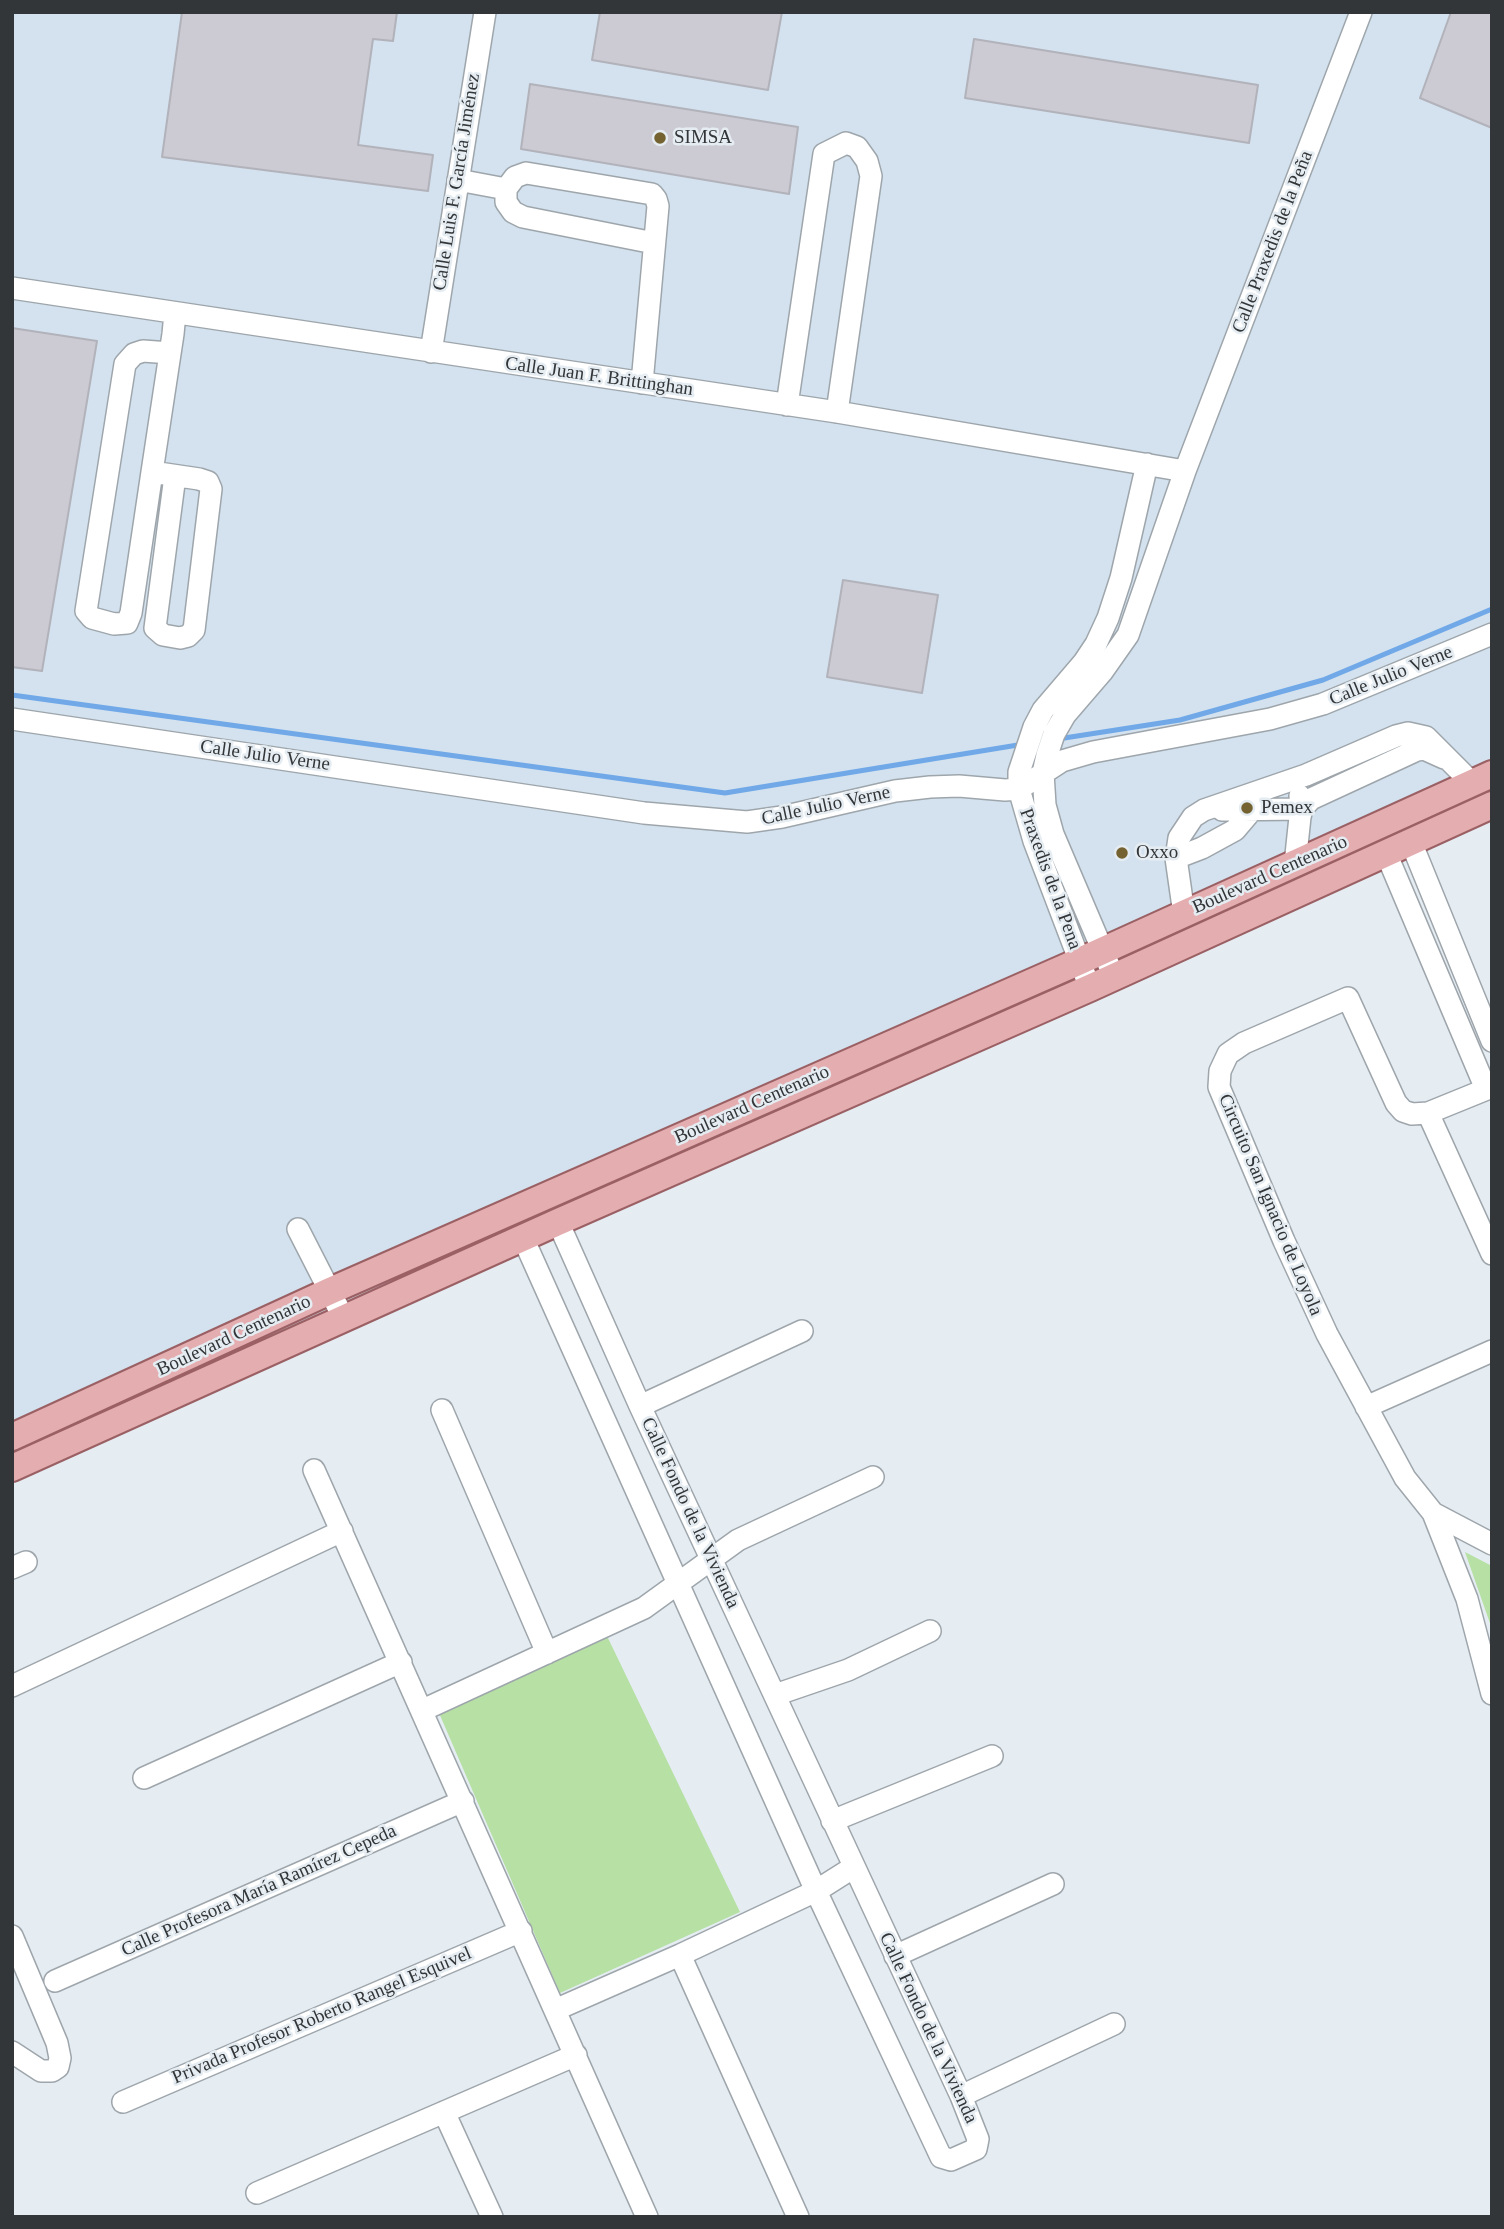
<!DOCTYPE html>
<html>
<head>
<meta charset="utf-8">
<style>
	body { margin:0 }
	#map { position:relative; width:1504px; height:2229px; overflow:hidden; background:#e5edf3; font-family:"Times New Roman",serif }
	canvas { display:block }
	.frame { position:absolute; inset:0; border:14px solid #333638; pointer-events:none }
</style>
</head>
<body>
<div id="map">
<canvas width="1504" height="2229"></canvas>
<div class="frame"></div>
</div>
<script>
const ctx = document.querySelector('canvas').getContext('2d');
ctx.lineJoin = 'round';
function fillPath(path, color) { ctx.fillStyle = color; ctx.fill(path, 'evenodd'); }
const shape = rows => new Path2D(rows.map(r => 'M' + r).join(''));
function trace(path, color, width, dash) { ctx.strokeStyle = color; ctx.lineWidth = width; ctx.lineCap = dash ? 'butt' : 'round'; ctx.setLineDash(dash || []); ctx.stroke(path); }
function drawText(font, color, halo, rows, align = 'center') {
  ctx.font = font + ' "Times New Roman",serif'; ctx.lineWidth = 5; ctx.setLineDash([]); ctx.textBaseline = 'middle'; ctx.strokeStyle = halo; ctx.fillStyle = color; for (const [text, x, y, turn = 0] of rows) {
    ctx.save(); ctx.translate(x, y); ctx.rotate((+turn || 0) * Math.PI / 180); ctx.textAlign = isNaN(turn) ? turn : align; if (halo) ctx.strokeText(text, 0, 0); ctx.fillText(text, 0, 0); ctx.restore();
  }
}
const built = shape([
	[12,12,1492,12,1492,783,1415,826,12,1458]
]);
const green = shape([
	[1465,1552,1492,1566,1492,1629],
	[607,1636,740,1912,560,1993,439,1713]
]);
const stream = shape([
	[12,695,725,793,1024,744],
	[1058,739,1180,720,1323,680,1492,609]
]);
const building = shape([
	[182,12,397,12,393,41,373,39,358,145,433,155,428,191,162,157,182,12],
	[600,12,782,12,768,90,592,60,600,12],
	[1451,12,1492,12,1492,128,1420,98,1451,12],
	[974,39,1258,85,1249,143,965,98,974,39],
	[530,84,798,127,789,194,521,149,530,84],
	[12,328,97,341,42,671,12,667,12,328],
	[843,580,938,595,922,693,827,677,843,580]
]);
const minor = shape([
	[458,180,506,189],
	[12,288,837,412,1185,471],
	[431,352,485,12],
	[170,353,143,351,134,354,125,364,86,611,92,618,114,624,127,623,131,613,152,472,173,334,175,313],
	[642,383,658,206,656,199,652,194,526,173,515,177,506,189,506,202,513,212,523,217,654,243],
	[787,405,824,154,846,143,857,147,867,161,871,176,837,412],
	[152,472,199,479,208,482,211,489,194,630,188,636,180,638,163,635,155,628,175,476],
	[12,719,644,813,747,822,782,817,895,791,930,787,959,786,1005,790,1019,789,1062,761,1093,752,1270,719,1323,704,1492,634],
	[1222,810,1302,809,1300,796],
	[1411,842,1492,1041],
	[1386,853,1486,1089],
	[1176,858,1202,848,1235,830,1252,810],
	[1295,864,1300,817,1302,809,1311,799,1417,750,1424,749,1444,758],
	[1184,914,1176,858,1179,838,1193,817,1204,810,1306,775,1396,736,1408,733,1426,737,1472,783],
	[1114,977,1053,834,1045,805,1043,773,1047,755,1054,734,1065,715,1102,672,1128,635,1185,471,1361,12],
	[1090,988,1034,841,1019,789,1019,772,1034,727,1043,710,1084,662,1096,644,1108,618,1121,578,1147,464],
	[1428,1113,1492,1087],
	[298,1229,344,1319],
	[523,1238,816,1891,941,2157,951,2160,976,2149,978,2139,961,2096,640,1406,558,1222],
	[1492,1254,1428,1113,1412,1114,1403,1111,1396,1103,1348,998,1244,1043,1228,1054,1220,1071,1219,1087,1284,1241,1327,1334,1405,1478,1433,1513,1467,1599,1492,1694],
	[640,1406,802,1331],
	[1366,1407,1492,1351],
	[442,1410,547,1653],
	[314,1470,647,2217],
	[1433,1513,1492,1544],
	[12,1568,26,1562],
	[12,1686,342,1531],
	[775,1695,848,1670,930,1631],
	[423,1710,644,1608,738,1540,873,1477],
	[144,1778,401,1662],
	[832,1821,992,1756],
	[12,1936,57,2043,60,2058,58,2067,52,2071,41,2071,12,2052],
	[680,1955,798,2217],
	[895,1956,1053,1884],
	[55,1981,463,1801],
	[555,2010,680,1955,816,1891,854,1867],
	[961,2096,1114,2024],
	[123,2102,521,1931],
	[444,2112,492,2217],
	[257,2193,576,2055]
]);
const major = shape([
	[12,1437,330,1291,1080,961,1492,774],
	[12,1468,558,1222,1090,988,1492,805]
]);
const markers = [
	[660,138,7,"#746331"],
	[1247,808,7,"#746331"],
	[1122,853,7,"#746331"]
];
const poiNames = [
	["SIMSA",674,138],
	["Pemex",1261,808],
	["Oxxo",1136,853]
];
const streetNames = [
	["Calle Luis F. García Jiménez",457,182,-81],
	["Calle Praxedis de la Peña",1273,242,-69],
	["Calle Juan F. Brittinghan",599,377,8],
	["Calle Julio Verne",1391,676,-22],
	["Calle Julio Verne",265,756,8],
	["Calle Julio Verne",826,806,-12],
	["Boulevard Centenario",1270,875,-24],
	["Praxedis de la Pena",1050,879,70],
	["Boulevard Centenario",752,1105,-24],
	["Circuito San Ignacio de Loyola",1270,1205,67],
	["Boulevard Centenario",234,1336,-25],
	["Calle Fondo de la Vivienda",690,1513,65],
	["Calle Profesora María Ramírez Cepeda",259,1891,-24],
	["Privada Profesor Roberto Rangel Esquivel",322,2016,-23],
	["Calle Fondo de la Vivienda",928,2028,65]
];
fillPath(built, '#d3e2ee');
fillPath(green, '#b6e0a4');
trace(stream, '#70a8e8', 5);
fillPath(building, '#cccbd4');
trace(building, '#b2b2bb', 2);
trace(minor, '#9ea6ac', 24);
trace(major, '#9a6064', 30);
trace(minor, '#fff', 21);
trace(major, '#e4adb0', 26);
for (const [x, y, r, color] of markers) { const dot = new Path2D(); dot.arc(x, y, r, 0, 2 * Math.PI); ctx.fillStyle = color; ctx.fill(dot); trace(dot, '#e5edf3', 2.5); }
drawText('19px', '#333638', '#e5edf3', poiNames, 'left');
drawText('19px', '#333638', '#e5edf3', streetNames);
</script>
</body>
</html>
